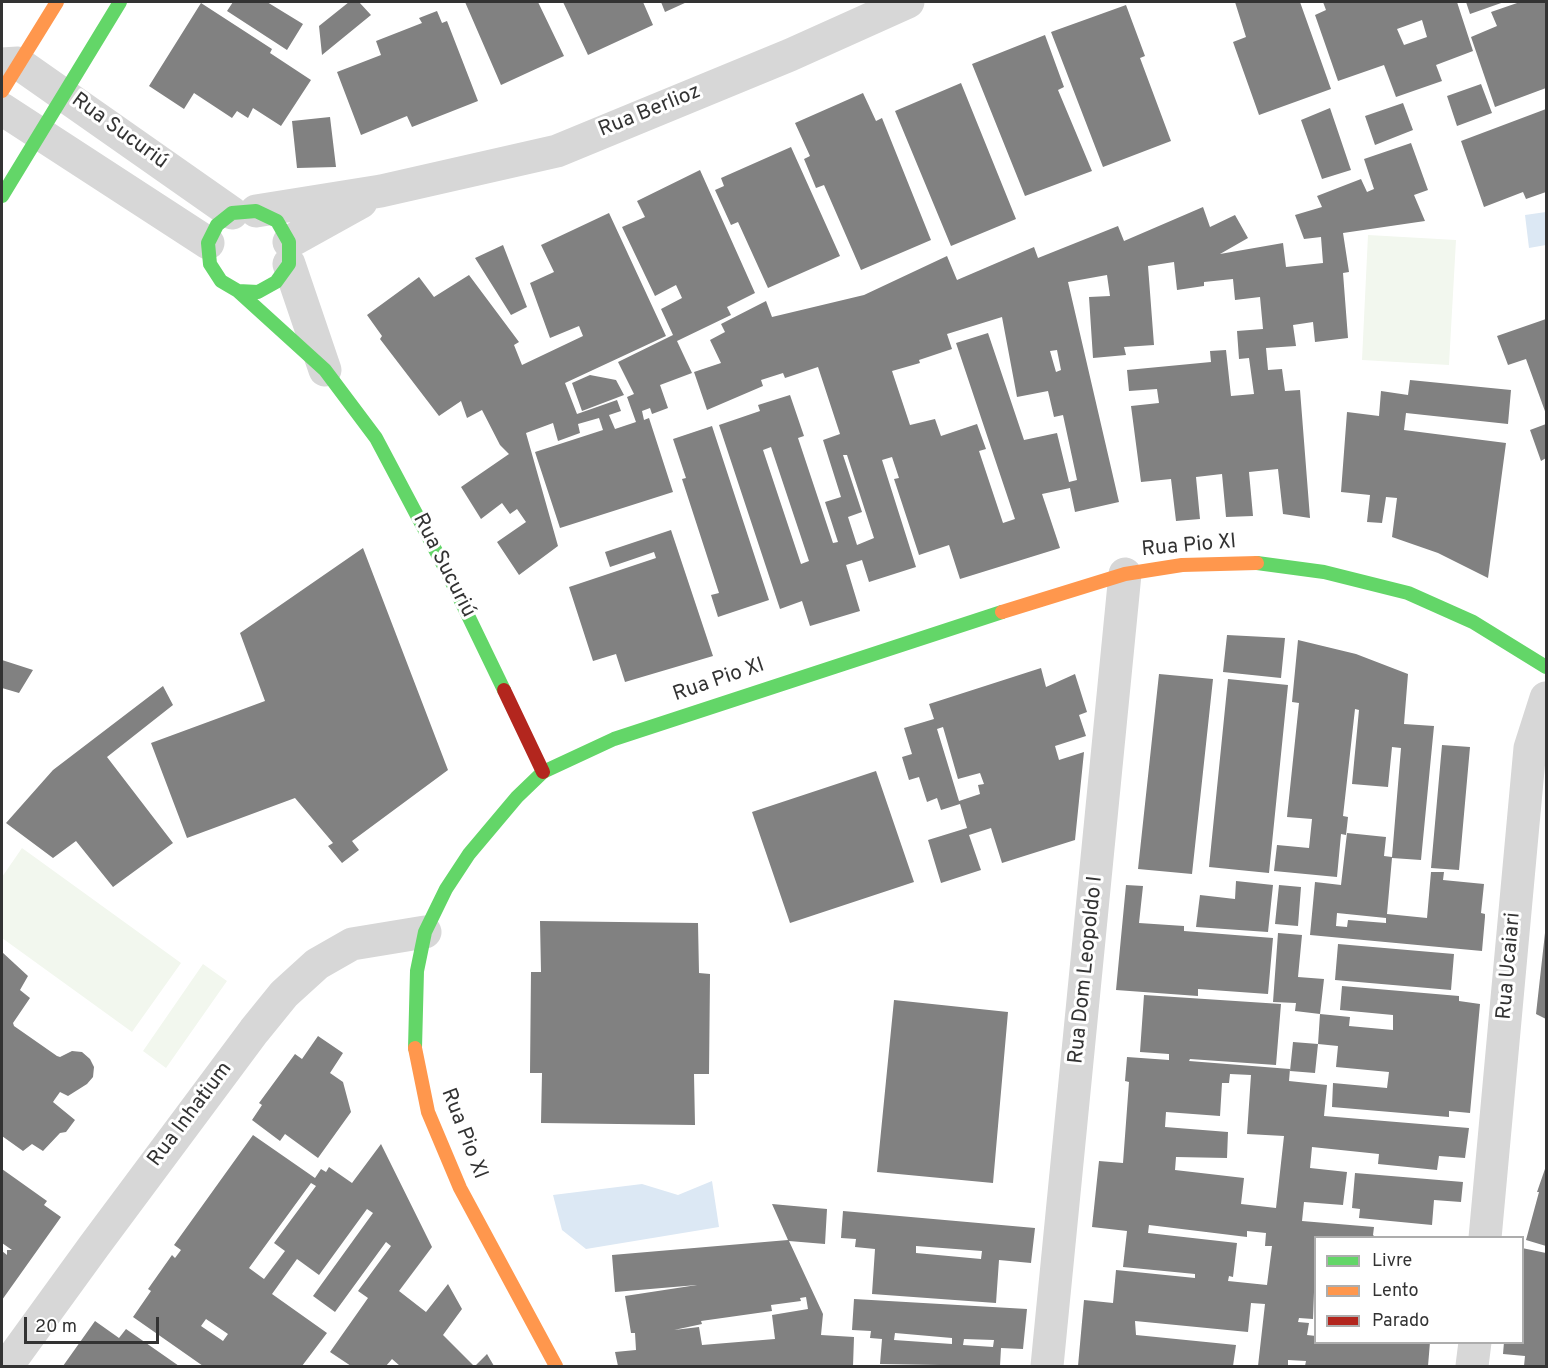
<!DOCTYPE html>
<html>
<head>
<meta charset="utf-8">
<style>
	body { margin:0 }
	#map { position:relative; width:1548px; height:1368px; overflow:hidden; background:#fff; font-family:Overpass,sans-serif }
	canvas { display:block }
	.frame { position:absolute; inset:0; border:3px solid #333; pointer-events:none }
	.legend { position:absolute; left:1314px; top:1236px; width:210px; height:108px; box-sizing:border-box; background:#fff; border:2px solid #adadad; margin:0; padding:8px 10px; list-style:none; font-size:18px; color:#333 }
	.legend li { display:flex; align-items:center; gap:12px; height:30px }
	.legend b { width:30px; border:2px solid #adadad }
	.scale { position:absolute; left:24px; top:1317px; width:135px; height:27px; box-sizing:border-box; border:3px solid #333; border-top:0; padding-left:8px; font-size:18px; line-height:21px; white-space:nowrap; color:#333; -webkit-text-stroke:4px #fff; paint-order:stroke }
</style>
</head>
<body>
<div id="map">
<canvas width="1548" height="1368"></canvas>
<div class="frame"></div>
<ul class="legend">
<li><b style="height:8px;background:#63d668"></b>Livre</li>
<li><b style="height:8px;background:#ff974d"></b>Lento</li>
<li><b style="height:8px;background:#b3261e"></b>Parado</li>
</ul>
<div class="scale">20 m</div>
</div>
<script>
const ctx = document.querySelector('canvas').getContext('2d');
ctx.lineJoin = 'round';
function fillPath(path, color) { ctx.fillStyle = color; ctx.fill(path, 'evenodd'); }
const shape = rows => new Path2D(rows.map(r => 'M' + r).join(''));
function trace(path, color, width, dash) { ctx.strokeStyle = color; ctx.lineWidth = width; ctx.lineCap = dash ? 'butt' : 'round'; ctx.setLineDash(dash || []); ctx.stroke(path); }
function drawText(font, color, halo, rows, align = 'center') {
  ctx.font = font + ' Overpass,sans-serif'; ctx.lineWidth = 6; ctx.setLineDash([]); ctx.textBaseline = 'middle'; ctx.strokeStyle = halo; ctx.fillStyle = color; for (const [text, x, y, turn = 0] of rows) {
    ctx.save(); ctx.translate(x, y); ctx.rotate((+turn || 0) * Math.PI / 180); ctx.textAlign = isNaN(turn) ? turn : align; if (halo) ctx.strokeText(text, 0, 0); ctx.fillText(text, 0, 0); ctx.restore();
  }
}
const green = shape([
	[1368,235,1456,240,1449,365,1362,360],
	[22,848,181,963,132,1032,2,938,2,877],
	[203,964,227,981,166,1068,143,1051]
]);
const water = shape([
	[1546,212,1546,245,1529,248,1525,215],
	[712,1181,719,1227,586,1249,562,1230,553,1195,642,1184,678,1195]
]);
const building = shape([
	[233,2,267,2,303,24,287,50,227,11],
	[349,2,359,2,371,15,322,55,319,26],
	[465,2,538,2,564,56,501,85],
	[563,2,643,2,653,25,588,55],
	[661,2,687,2,665,12],
	[1235,2,1300,2,1331,89,1259,115,1233,42,1246,37],
	[1323,2,1457,2,1473,51,1436,65,1442,81,1396,97,1384,65,1338,81,1315,15,1326,10],
	[1422,20,1427,37,1404,45,1397,29],
	[1466,2,1504,2,1470,14],
	[1520,2,1546,2,1546,88,1495,107,1471,37,1497,26,1491,12],
	[201,3,272,49,270,53,311,80,281,126,253,108,248,118,237,111,232,118,194,93,184,109,149,86],
	[1126,5,1145,56,1140,58,1171,141,1103,167,1051,32],
	[437,11,442,23,447,21,478,101,412,127,407,116,361,135,337,72,381,55,376,41,422,23,419,18],
	[1045,35,1064,87,1058,90,1092,171,1025,196,972,64],
	[961,83,1016,219,951,246,895,111],
	[1481,84,1492,113,1457,126,1447,96],
	[863,93,876,121,882,118,931,240,861,270,824,185,816,188,804,159,810,156,795,123],
	[1403,103,1413,130,1375,145,1365,116],
	[1330,108,1351,170,1322,179,1301,120],
	[1546,109,1546,192,1526,199,1523,192,1484,207,1461,141],
	[330,117,336,167,297,168,292,121],
	[1411,143,1428,190,1414,195,1425,221,1343,233,1349,272,1343,273,1348,338,1315,342,1313,322,1293,325,1296,346,1266,348,1268,370,1282,369,1285,391,1300,390,1310,518,1283,514,1278,469,1249,472,1253,516,1226,517,1222,474,1196,477,1200,519,1176,521,1171,479,1141,482,1131,406,1159,403,1157,389,1129,391,1127,370,1211,362,1210,351,1226,350,1231,396,1254,394,1249,358,1239,359,1237,331,1263,329,1260,297,1235,300,1233,279,1204,282,1204,286,1177,290,1174,262,1148,266,1154,345,1124,347,1126,355,1093,358,1089,297,1110,296,1107,275,1068,282,1119,502,1075,512,1070,488,1042,494,1060,548,960,579,949,545,919,555,894,479,899,478,892,457,882,460,916,567,869,582,862,560,846,565,860,611,810,626,802,601,780,609,719,425,760,411,758,405,790,395,804,436,798,438,833,543,838,542,825,502,841,497,823,440,840,434,818,367,785,378,783,373,761,380,763,386,707,410,694,372,721,363,710,340,725,332,721,324,766,301,772,317,864,295,947,256,957,280,1034,247,1038,258,1118,226,1124,241,1203,207,1210,227,1235,215,1248,238,1220,254,1283,243,1286,267,1323,263,1321,237,1304,239,1295,215,1322,207,1317,196,1361,179,1367,192,1374,189,1364,159],
	[1002,317,1017,397,1048,391,1054,417,1063,415,1077,480,1069,482,1057,433,1024,440,988,333,956,343,1015,519,1003,523,979,451,986,449,977,424,941,436,935,419,910,425,892,371,920,363,919,360,952,349,947,334],
	[1057,350,1061,370,1056,372,1050,351],
	[771,447,809,561,801,564,763,450],
	[843,455,847,455,874,538,857,545,848,517,862,512],
	[791,147,840,256,768,288,738,222,731,225,715,190,724,186,721,178],
	[700,170,755,293,727,307,731,315,677,341,692,373,660,385,668,408,652,414,650,408,642,411,644,420,649,418,673,492,560,528,535,452,603,430,599,418,578,424,580,433,558,441,553,423,526,433,558,546,519,575,497,542,526,522,517,509,510,514,502,503,481,519,461,487,509,454,500,445,482,410,467,418,461,401,439,416,380,339,382,336,367,315,419,277,434,297,469,275,519,342,514,345,522,365,583,336,579,326,550,338,530,283,554,272,541,245,609,213,666,336,565,383,577,414,617,400,621,411,609,415,615,429,636,422,627,397,634,394,618,362,673,335,661,309,682,298,676,285,655,296,622,227,645,217,637,201],
	[503,245,527,307,511,315,475,258],
	[1546,319,1546,414,1526,359,1508,365,1497,336],
	[590,375,616,380,624,395,582,411,572,383],
	[1410,380,1511,390,1508,424,1406,413,1404,430,1506,443,1488,578,1438,553,1392,537,1397,498,1386,497,1382,523,1367,522,1370,495,1341,492,1347,412,1379,416,1381,391,1408,395],
	[1546,424,1546,458,1541,461,1530,430],
	[712,426,769,600,718,617,711,595,719,593,682,479,686,478,673,439],
	[671,530,713,656,625,682,616,654,593,661,569,587,656,558,654,552,610,567,605,552],
	[363,548,448,770,352,841,359,850,342,863,328,846,333,843,295,798,187,838,151,743,265,701,240,633],
	[1227,635,1285,638,1281,678,1223,672],
	[1298,640,1356,654,1408,674,1404,724,1434,726,1421,860,1392,858,1387,914,1427,918,1431,872,1444,872,1443,880,1484,884,1481,913,1485,914,1485,917,1482,951,1310,935,1315,882,1341,885,1347,833,1386,837,1384,856,1392,857,1401,748,1392,747,1388,787,1352,784,1359,710,1355,709,1343,816,1348,817,1346,835,1341,834,1337,877,1274,871,1277,845,1309,848,1312,819,1287,817,1299,703,1292,702],
	[1337,913,1386,918,1386,923,1348,920,1347,927,1336,926],
	[2,660,33,670,19,693,2,688],
	[1041,668,1046,687,1075,674,1087,712,1079,715,1086,736,1055,746,1059,760,1084,752,1075,840,1002,863,991,828,969,835,981,870,941,883,928,840,967,828,960,804,941,810,937,798,927,802,919,777,909,780,902,757,912,754,904,728,934,719,929,704],
	[943,727,958,779,980,773,984,784,978,785,980,794,959,801,937,729],
	[1159,674,1213,679,1192,874,1138,869],
	[1228,679,1288,685,1269,873,1209,867],
	[163,686,173,705,107,757,173,843,113,887,76,841,53,858,6,823,53,770],
	[1442,745,1470,747,1459,870,1431,868],
	[876,771,914,882,790,923,752,812],
	[1236,881,1273,885,1268,932,1196,927,1200,895,1235,899],
	[1126,885,1143,886,1139,923,1184,926,1184,931,1273,938,1268,994,1198,989,1198,996,1116,990],
	[1279,885,1301,887,1298,926,1275,924],
	[540,921,698,923,699,973,710,974,709,1074,694,1074,695,1125,541,1123,542,1073,530,1073,531,972,541,972],
	[1278,933,1302,935,1298,977,1324,979,1320,1014,1295,1011,1296,1003,1273,1002],
	[1545,933,1546,934,1546,1019,1536,1014],
	[1338,944,1454,954,1451,990,1335,980],
	[2,952,28,976,20,990,30,998,13,1023,14,1026,57,1056,60,1057,72,1051,82,1052,90,1059,94,1067,93,1077,87,1084,68,1096,60,1092,55,1099,53,1102,75,1120,66,1132,60,1133,43,1151,32,1144,23,1151,2,1136],
	[1342,986,1459,996,1459,1001,1480,1004,1470,1113,1449,1111,1449,1117,1332,1107,1333,1083,1387,1088,1389,1072,1336,1067,1338,1046,1318,1044,1320,1014,1350,1017,1349,1026,1393,1030,1393,1015,1340,1010],
	[1144,995,1281,1004,1276,1065,1190,1059,1189,1061,1290,1069,1289,1081,1327,1085,1324,1116,1469,1128,1465,1158,1439,1156,1437,1170,1378,1164,1379,1154,1312,1147,1310,1168,1347,1172,1343,1205,1304,1202,1302,1221,1374,1227,1373,1235,1376,1238,1316,1238,1313,1319,1299,1318,1298,1322,1309,1323,1307,1335,1316,1336,1316,1342,1430,1342,1428,1366,1305,1366,1306,1361,1288,1360,1288,1366,1258,1366,1265,1304,1251,1303,1248,1332,1135,1321,1136,1335,1236,1345,1233,1366,1078,1366,1084,1300,1113,1303,1116,1270,1195,1278,1195,1274,1123,1267,1127,1231,1092,1227,1099,1161,1123,1163,1129,1082,1125,1081,1127,1057,1169,1060,1169,1054,1140,1052],
	[1230,1074,1251,1075,1247,1134,1284,1136,1276,1208,1241,1204,1244,1178,1175,1170,1176,1157,1227,1158,1228,1132,1165,1127,1166,1112,1220,1116,1222,1083,1229,1083],
	[1149,1225,1247,1237,1247,1231,1266,1233,1265,1246,1272,1246,1267,1285,1228,1281,1229,1276,1233,1277,1237,1243,1148,1233],
	[894,1000,1008,1012,993,1183,877,1172],
	[318,1036,343,1053,330,1073,343,1082,351,1112,318,1158,285,1134,280,1141,252,1120,262,1105,259,1103,295,1054,302,1059],
	[1293,1042,1318,1044,1315,1073,1290,1071],
	[253,1135,315,1178,321,1169,326,1172,329,1167,352,1183,381,1144,432,1247,399,1291,426,1312,448,1284,462,1309,443,1335,474,1366,400,1366,392,1359,386,1366,351,1366,330,1352,368,1298,358,1291,391,1246,386,1242,335,1312,313,1296,373,1213,367,1209,319,1275,297,1259,272,1294,327,1333,302,1366,203,1366,133,1317,151,1291,148,1289,172,1255,175,1258,181,1250,174,1245],
	[311,1183,316,1186,274,1243,285,1251,264,1279,249,1268],
	[206,1319,228,1334,223,1341,201,1326],
	[1546,1166,1546,1246,1526,1240,1539,1192,1537,1192],
	[2,1169,47,1201,44,1205,61,1217,2,1300,2,1251,7,1255,7,1250,12,1250,2,1243],
	[1355,1173,1463,1182,1461,1202,1434,1200,1432,1225,1359,1218,1360,1209,1352,1208],
	[772,1204,827,1209,825,1244,789,1241,823,1314,821,1335,854,1337,853,1366,618,1366,615,1352,636,1350,635,1333,631,1333,625,1296,697,1285,615,1292,612,1255,788,1240],
	[806,1297,808,1309,772,1315,775,1339,702,1345,699,1327,674,1330,702,1324,701,1321,772,1311,771,1305,801,1301,800,1298],
	[843,1211,1035,1228,1031,1263,999,1260,996,1303,872,1294,875,1249,855,1247,856,1239,841,1238],
	[916,1246,982,1251,981,1259,916,1253],
	[1522,1248,1546,1253,1546,1366,1524,1366,1525,1356,1503,1354,1504,1342,1522,1342],
	[854,1299,1027,1309,1023,1349,1001,1348,1000,1366,880,1364,882,1339,870,1338,871,1331,852,1330],
	[895,1333,952,1338,952,1344,894,1340],
	[964,1339,994,1340,993,1347,963,1345],
	[95,1321,119,1338,126,1329,179,1366,63,1366],
	[487,1354,494,1366,475,1366]
]);
const street = shape([
	[2,64,18,63,232,213],
	[2,109,208,243],
	[256,211,381,191,557,151,790,55,908,2],
	[289,242,361,202],
	[289,264,325,370],
	[1485,1238,1530,748,1546,698],
	[7,1366,94,1246,254,1031,284,994,317,964,352,944,425,932],
	[1047,1366,1125,574],
	[1472,1366,1475,1342]
]);
const fast = shape([
	[2,196,120,2],
	[238,291,258,292,276,282,289,264,289,242,277,221,256,211,232,213,217,225,208,243,210,264,221,281,238,291,325,370,376,438,447,572,504,690],
	[1257,563,1324,572,1408,593,1473,622,1546,667],
	[415,1048,417,971,425,932,446,889,469,854,517,797,543,772,614,739,1002,612]
]);
const slow = shape([
	[2,91,57,2],
	[1002,612,1125,574,1182,565,1257,563],
	[415,1048,428,1112,460,1188,556,1366]
]);
const jam = shape([
	[504,690,543,772]
]);
const streetNames = [
	["Rua Berlioz",650,112,-22],
	["Rua Sucuriú",119,132,36],
	["Rua Pio XI",1189,547,-5],
	["Rua Sucuriú",443,566,63],
	["Rua Pio XI",719,681,-19],
	["Rua Ucaiari",1510,966,-85],
	["Rua Dom Leopoldo I",1087,970,-84],
	["Rua Inhatium",191,1115,-53],
	["Rua Pio XI",463,1134,69]
];
fillPath(green, '#f2f7ee');
fillPath(water, '#dce8f4');
fillPath(building, '#818181');
trace(street, '#d7d7d7', 33);
trace(fast, '#63d668', 14);
trace(slow, '#ff974d', 14);
trace(jam, '#b3261e', 14);
drawText('21px', '#333', '#fff', streetNames);
</script>
</body>
</html>
